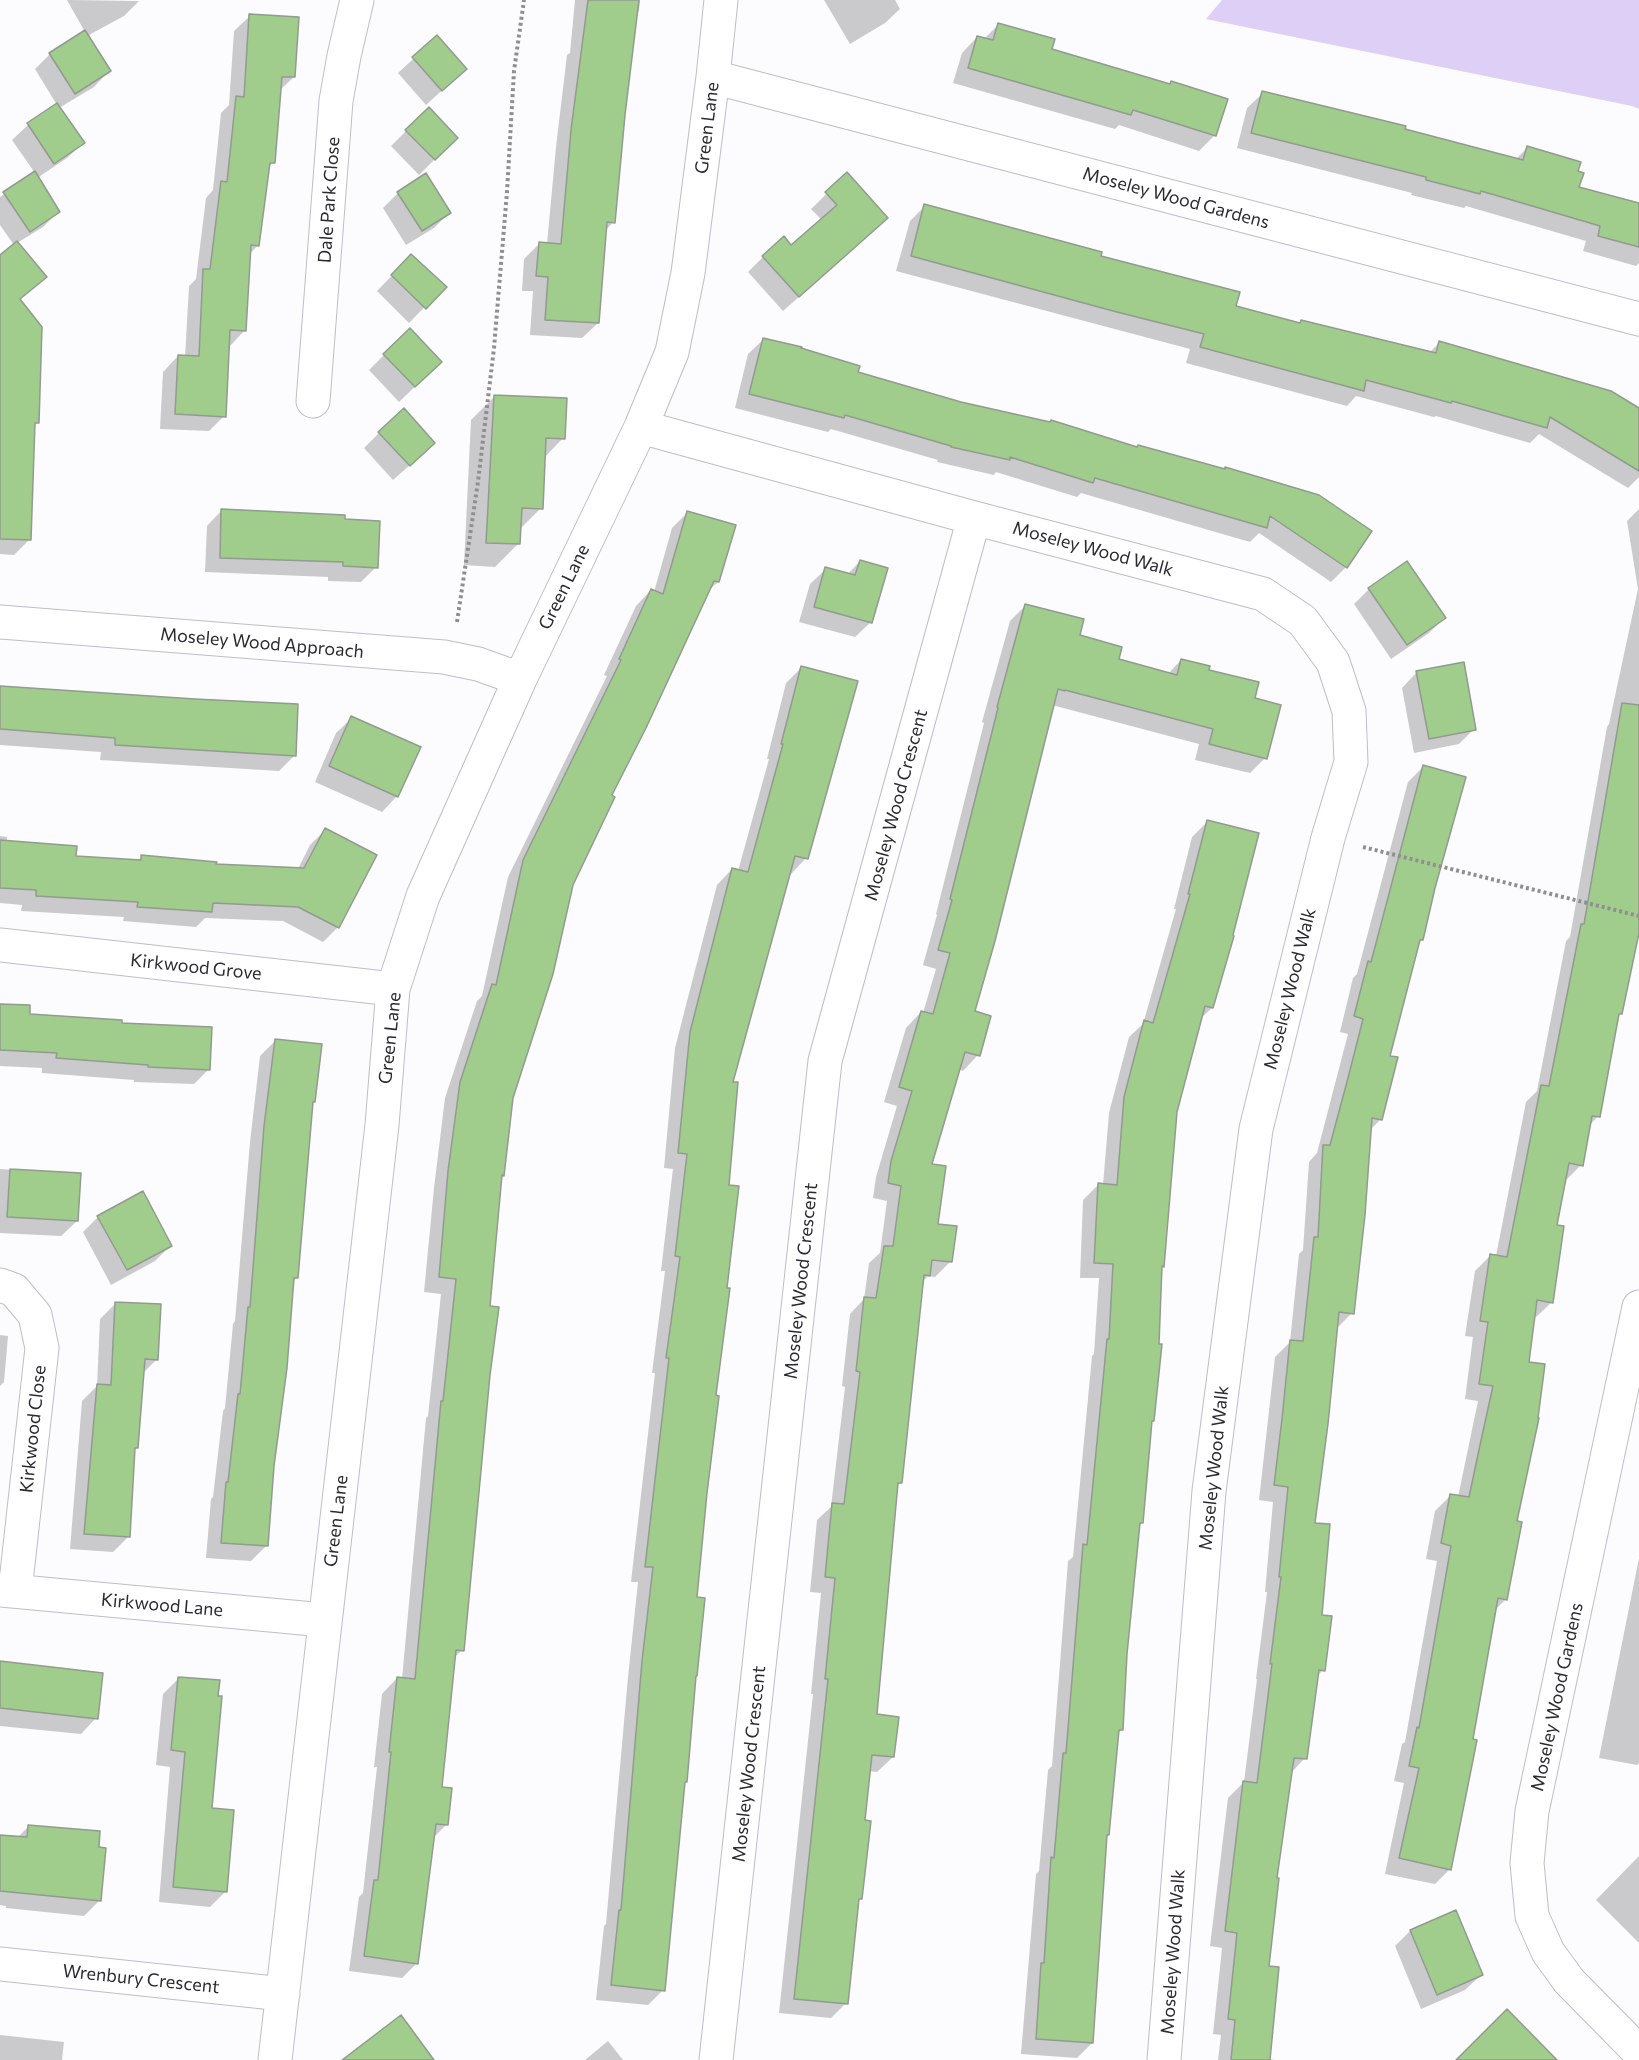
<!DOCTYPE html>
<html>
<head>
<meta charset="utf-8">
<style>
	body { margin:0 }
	canvas { display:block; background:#fcfbfe }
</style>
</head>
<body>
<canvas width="1639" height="2060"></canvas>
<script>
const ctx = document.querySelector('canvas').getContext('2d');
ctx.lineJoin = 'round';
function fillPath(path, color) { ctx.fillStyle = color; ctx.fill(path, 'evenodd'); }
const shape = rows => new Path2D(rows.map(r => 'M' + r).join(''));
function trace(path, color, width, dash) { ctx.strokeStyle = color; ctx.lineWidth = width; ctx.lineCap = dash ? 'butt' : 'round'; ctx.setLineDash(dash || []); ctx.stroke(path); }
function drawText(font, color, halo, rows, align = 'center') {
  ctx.font = font + ' Commissioner,sans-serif'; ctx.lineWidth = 4.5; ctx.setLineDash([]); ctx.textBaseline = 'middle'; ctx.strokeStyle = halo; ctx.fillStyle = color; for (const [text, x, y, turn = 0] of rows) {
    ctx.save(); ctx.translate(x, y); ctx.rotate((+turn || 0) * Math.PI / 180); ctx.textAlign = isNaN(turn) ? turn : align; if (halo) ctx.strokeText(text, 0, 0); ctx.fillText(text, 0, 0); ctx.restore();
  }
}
const green = shape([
	[1222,0,1639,0,1639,109,1632,106,1206,19]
]);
const shadow = shape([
	[67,0,139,1,124,16,87,36,109,71,94,87,59,108,83,143,67,158,37,178,58,212,43,227,17,243,45,277,3,314,0,311,0,257,14,245,0,225,0,197,35,173,12,140,28,125,57,105,35,69,50,54,85,32],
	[575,0,640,0,639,11,636,14,613,222,605,231,598,323,582,338,530,335,533,291,522,291,524,259,539,244,547,244,556,147,567,55,570,53],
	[824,0,895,0,900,9,885,23,850,44],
	[250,16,294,77,279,91,273,162,268,168,258,245,249,255,245,330,230,346,227,346,224,416,209,431,160,429,163,372,178,356,185,357,189,286,196,279,206,198,213,190,221,113,229,105,234,31],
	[998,25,1050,50,1215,135,1199,151,1119,125,1115,129,953,83,962,53,977,37,984,39],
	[437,37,449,84,426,105,398,73],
	[1263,93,1516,159,1527,148,1576,172,1578,188,1639,205,1639,263,1636,266,1583,251,1586,241,1466,206,1464,208,1411,195,1412,193,1237,148,1247,108],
	[406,131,441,153,419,175,391,146],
	[847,174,871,233,783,311,748,272,763,257,791,247,822,220,811,209],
	[398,193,449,213,434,228,406,245,383,208],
	[925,206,1099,257,1234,307,1299,324,1301,321,1429,353,1439,343,1639,409,1639,477,1628,488,1539,434,1530,443,1436,416,1434,417,1356,396,1347,406,1186,363,1190,349,896,271,910,221],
	[411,256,444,287,409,323,377,291],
	[763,340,856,373,961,404,1224,470,1346,567,1331,582,1259,533,1250,542,1081,493,1077,497,996,472,994,475,937,462,938,460,831,429,828,432,735,408,748,354],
	[384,355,425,377,399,402,369,370],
	[0,357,37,422,33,426,30,539,14,555,0,554],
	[494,397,563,438,544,458,541,508,519,530,518,544,495,567,464,565,471,420],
	[379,433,418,458,393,480,364,448],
	[1639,509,1639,926,1620,1014,1616,1018,1598,1116,1589,1126,1581,1165,1566,1180,1564,1180,1555,1226,1552,1302,1536,1317,1533,1317,1527,1363,1516,1522,1506,1599,1494,1611,1450,1869,1435,1884,1385,1874,1404,1783,1394,1781,1402,1744,1405,1742,1437,1561,1426,1559,1435,1511,1450,1496,1458,1497,1478,1401,1465,1399,1473,1337,1465,1336,1475,1271,1490,1256,1496,1256,1526,1102,1537,1091,1566,941,1570,937,1607,727,1609,724,1638,589,1627,521],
	[222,510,343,521,376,567,361,582,328,581,328,577,205,572,207,526],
	[688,512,718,582,707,592,610,796,572,884,512,1098,502,1175,500,1177,488,1307,488,1375,462,1650,453,1659,440,1788,446,1825,432,1839,417,1963,402,1978,349,1971,359,1897,363,1893,377,1767,374,1767,382,1694,397,1678,402,1679,426,1418,428,1416,441,1294,424,1292,434,1188,445,1098,477,1001,482,996,508,877,607,676,604,675,636,606,651,590,654,592,672,528],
	[860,561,871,622,855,637,799,622,810,584,826,569,847,575],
	[1369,589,1444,618,1429,633,1391,659,1354,604],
	[1026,605,1117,661,1168,674,1181,660,1207,671,1253,699,1265,758,1250,773,1195,760,1199,744,1052,705,973,1012,978,1055,963,1071,959,1069,930,1165,937,1225,951,1261,935,1277,928,1276,922,1282,900,1483,896,1487,875,1716,893,1757,877,1772,869,1771,863,1821,860,1898,857,1902,846,2003,831,2018,779,2013,813,1694,811,1694,821,1593,810,1592,817,1520,831,1507,845,1387,842,1386,850,1314,864,1299,869,1263,880,1253,887,1201,873,1198,876,1177,897,1106,884,1102,906,1028,921,1012,923,1013,936,969,923,965,937,915,936,914,984,723,982,722,1010,621],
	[801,668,806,858,791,874,788,873,731,1083,728,1187,714,1397,696,1598,696,1676,683,1784,663,1990,648,2005,596,2000,604,1926,606,1924,628,1677,638,1582,631,1582,655,1373,652,1373,665,1271,661,1271,673,1169,664,1168,675,1048,717,885,732,869,738,871,769,759,767,759,786,683],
	[1417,672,1474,729,1459,744,1414,753,1402,688],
	[0,687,294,756,279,771,100,760,101,752,0,745],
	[352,718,397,796,382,812,315,782,336,733],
	[1423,767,1433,887,1421,940,1418,944,1389,1057,1396,1059,1380,1120,1369,1131,1352,1313,1337,1328,1313,1524,1323,1670,1316,1677,1305,1758,1290,1774,1275,1879,1268,1967,1268,2059,1276,2060,1218,2060,1221,2035,1213,2034,1222,1948,1210,1946,1228,1798,1244,1782,1257,1679,1256,1679,1267,1592,1265,1592,1273,1502,1259,1500,1275,1357,1290,1342,1299,1254,1303,1250,1309,1162,1317,1153,1348,1034,1340,1032,1353,978,1357,974,1408,782],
	[1207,822,1212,1008,1200,1019,1175,1112,1163,1266,1160,1269,1151,1422,1142,1522,1139,1526,1126,1654,1121,1730,1117,1734,1106,1836,1092,2043,1077,2058,1021,2054,1036,1874,1039,1871,1048,1770,1052,1766,1068,1561,1073,1557,1092,1356,1094,1354,1099,1278,1080,1278,1083,1200,1098,1185,1103,1185,1109,1113,1129,1037,1143,1024,1176,909,1174,909,1192,837],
	[325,830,338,927,323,942,283,921,205,918,196,927,123,921,124,917,21,911,22,905,0,903,0,836,7,837,7,842,74,857,137,861,142,857,215,865,298,869,310,845],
	[0,1005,28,1015,120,1024,209,1069,194,1084,134,1082,134,1080,42,1073,42,1068,0,1066],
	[276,1040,312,1103,297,1277,292,1282,273,1466,266,1546,251,1561,206,1558,211,1499,213,1497,223,1411,225,1408,233,1324,235,1321,250,1142,260,1056],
	[0,1169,79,1174,77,1221,61,1236,0,1233],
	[98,1217,170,1246,155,1261,111,1285,83,1232],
	[115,1304,157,1359,143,1373,136,1447,134,1450,128,1537,113,1552,70,1549,82,1401,97,1386,100,1319],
	[0,1335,8,1336,4,1382,0,1386],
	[1639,1558,1639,1763,1637,1765,1599,1758],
	[0,1664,96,1718,81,1734,0,1726],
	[178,1679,210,1810,226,1891,210,1907,159,1902,170,1767,156,1765,163,1694],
	[28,1827,100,1900,84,1916,6,1908,6,1906,0,1905,0,1837,17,1838],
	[1639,1856,1639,1943,1596,1900],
	[1410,1931,1481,1975,1465,1990,1421,2009,1395,1946],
	[0,2035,64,2042,62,2060,0,2060],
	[608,2041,623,2060,585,2060]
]);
const building = shape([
	[588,0,639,0,625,115,615,223,607,222,599,323,545,320,548,277,536,276,539,242,561,244,571,130,588,0],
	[249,14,299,17,295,77,282,77,275,163,270,163,259,246,251,245,246,331,230,330,226,417,175,414,178,355,199,356,203,269,210,269,221,181,227,182,236,96,244,97,249,14],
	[998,23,1055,39,1052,49,1170,84,1171,81,1228,99,1216,136,1133,110,1131,115,968,68,977,36,993,40,998,23],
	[85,30,111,71,75,94,49,53,85,30],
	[437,35,467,69,442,91,412,57,437,35],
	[1262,91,1406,126,1405,129,1523,160,1527,146,1581,162,1578,171,1584,173,1579,187,1639,203,1639,247,1598,236,1600,226,1539,208,1481,191,1480,194,1426,180,1426,177,1251,133,1262,91],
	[57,103,85,143,54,164,27,123,57,103],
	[429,107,458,138,435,160,405,130,429,107],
	[35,171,60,212,30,232,3,192,35,171],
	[847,172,888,218,799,297,762,256,784,236,791,245,837,205,825,192,847,172],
	[426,173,451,213,422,231,397,192,426,173],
	[924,204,1102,252,1101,256,1240,292,1236,306,1300,323,1301,320,1436,353,1439,341,1611,391,1639,408,1639,471,1550,417,1547,428,1452,401,1451,403,1366,380,1364,391,1200,347,1204,334,1113,311,911,256,924,204],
	[17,241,47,277,20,299,42,327,39,423,35,423,31,540,0,539,0,255,17,241],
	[411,254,447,287,426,309,391,275,411,254],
	[410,328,442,362,415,387,383,354,410,328],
	[763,338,802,347,801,348,860,366,858,372,961,402,1050,422,1051,420,1137,447,1138,445,1225,469,1225,467,1319,495,1372,531,1347,568,1270,516,1267,528,1095,478,1093,483,1010,457,1010,460,951,447,951,446,845,415,844,418,749,394,763,338],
	[494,395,567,398,565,439,546,438,543,509,522,508,520,544,486,543,494,395],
	[404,408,435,443,410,466,378,432,404,408],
	[221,509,345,515,345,519,380,521,378,568,343,566,343,562,220,558,221,509],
	[687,511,736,525,719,582,714,581,646,728,612,795,615,797,573,885,553,974,513,1098,504,1176,502,1175,490,1306,499,1307,490,1375,464,1651,456,1650,442,1787,452,1788,448,1825,436,1824,418,1964,364,1956,374,1880,378,1880,391,1752,389,1752,397,1677,415,1679,441,1401,443,1401,456,1279,439,1277,448,1171,460,1082,492,984,496,985,523,860,621,660,619,659,651,589,663,594,687,511],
	[860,560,888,568,872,623,814,607,825,567,855,575,860,560],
	[1407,561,1446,618,1407,645,1368,588,1407,561],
	[1025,604,1084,619,1080,635,1122,647,1119,659,1177,675,1181,659,1210,666,1209,670,1259,682,1255,698,1281,705,1267,759,1209,744,1213,729,1065,690,1065,691,1058,689,995,941,975,1011,991,1016,980,1056,965,1052,932,1164,946,1166,938,1224,957,1226,952,1262,932,1260,930,1276,924,1275,902,1483,898,1483,877,1714,899,1717,894,1757,872,1755,865,1820,871,1821,862,1899,859,1899,848,2004,794,1999,828,1679,825,1679,835,1578,825,1577,832,1503,844,1504,860,1372,856,1371,864,1297,876,1298,884,1246,893,1246,901,1186,888,1183,891,1161,912,1091,899,1087,921,1011,933,1014,950,953,938,950,952,900,950,899,998,708,997,707,1025,604],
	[1464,662,1476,730,1429,739,1416,671,1464,662],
	[801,666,858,681,808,859,795,856,733,1082,738,1082,729,1185,739,1186,727,1288,730,1288,716,1395,719,1396,707,1493,697,1597,705,1598,697,1676,696,1676,687,1782,685,1782,665,1991,611,1985,619,1910,621,1910,642,1661,653,1567,645,1567,669,1358,666,1358,680,1257,675,1256,687,1154,678,1153,690,1032,732,868,748,872,783,744,781,744,801,666],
	[0,686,195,699,298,704,296,756,115,745,115,738,0,729,0,686],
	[1622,703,1639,705,1639,933,1622,1014,1619,1014,1600,1117,1592,1116,1583,1166,1569,1163,1557,1225,1564,1226,1553,1303,1537,1300,1529,1362,1545,1364,1538,1418,1539,1418,1517,1521,1522,1522,1507,1600,1498,1598,1473,1739,1477,1740,1451,1870,1399,1858,1419,1768,1409,1766,1417,1727,1419,1728,1451,1546,1441,1543,1450,1494,1469,1497,1480,1445,1493,1386,1479,1384,1488,1322,1480,1321,1490,1254,1507,1257,1541,1085,1549,1086,1581,924,1584,924,1622,703],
	[351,716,421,747,398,797,329,766,351,716],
	[1423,765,1466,777,1435,888,1423,940,1420,940,1390,1056,1398,1057,1382,1120,1372,1118,1365,1215,1354,1314,1339,1312,1328,1424,1315,1523,1330,1524,1322,1615,1332,1616,1325,1671,1319,1670,1307,1759,1294,1758,1277,1878,1279,1878,1269,1966,1279,1967,1270,2060,1231,2060,1235,2020,1228,2019,1237,1933,1225,1931,1243,1781,1257,1783,1272,1664,1270,1664,1281,1577,1279,1577,1288,1487,1274,1485,1282,1419,1290,1340,1303,1341,1314,1237,1318,1237,1323,1145,1330,1145,1348,1078,1363,1019,1354,1016,1368,961,1371,962,1423,765],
	[1207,820,1259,833,1233,935,1234,936,1213,1008,1205,1006,1177,1112,1164,1267,1162,1266,1159,1344,1162,1344,1154,1421,1152,1421,1143,1523,1140,1523,1127,1654,1123,1730,1119,1730,1109,1835,1107,1835,1093,2043,1036,2039,1041,1963,1044,1963,1051,1857,1054,1858,1063,1753,1066,1753,1083,1544,1087,1545,1107,1339,1109,1339,1113,1264,1094,1263,1098,1183,1117,1185,1124,1097,1144,1020,1153,1023,1190,894,1188,894,1207,820],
	[325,828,377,855,339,928,298,907,213,903,212,912,137,907,138,902,36,896,36,890,0,888,0,840,77,846,76,856,141,860,141,855,217,862,216,864,304,868,325,828],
	[0,1004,30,1005,30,1014,122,1020,122,1023,212,1027,210,1070,148,1067,148,1065,56,1058,57,1053,0,1050,0,1004],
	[275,1039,322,1044,315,1102,313,1102,298,1278,294,1278,287,1368,274,1466,268,1546,221,1543,226,1482,228,1482,238,1394,240,1394,248,1307,250,1307,264,1126,275,1039],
	[10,1169,81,1173,78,1221,7,1217,10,1169],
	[143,1191,172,1246,127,1270,97,1216,143,1191],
	[115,1302,161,1304,158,1360,145,1359,138,1448,135,1448,130,1537,84,1534,97,1384,111,1385,115,1302],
	[0,1661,103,1673,98,1719,0,1708,0,1661],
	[178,1677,220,1680,218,1696,222,1696,212,1808,234,1810,227,1892,173,1887,185,1752,171,1750,178,1677],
	[28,1825,100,1831,99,1847,106,1848,101,1901,0,1891,0,1835,27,1837,28,1825],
	[1456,1910,1483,1975,1437,1995,1410,1930,1456,1910],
	[1507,2009,1557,2060,1456,2060,1507,2009],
	[401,2015,434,2060,342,2060,401,2015]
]);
const path = shape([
	[457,622,478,482,494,348,507,192,514,71,524,0],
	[1363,847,1639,916]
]);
const minor = shape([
	[713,77,1639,319],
	[313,401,336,101,344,56,357,0],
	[641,427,974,518,1263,594,1303,621,1333,662,1349,711,1351,762,1328,838,1256,1129,1209,1491,1164,2060],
	[0,622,444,657,478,664,520,679],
	[0,945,393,989],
	[0,1285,14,1290,35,1315,42,1348,15,1591],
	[1639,1307,1532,1811,1527,1863,1532,1916,1548,1952,1569,1981,1639,2052],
	[0,1590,324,1620],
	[0,1964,283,1994],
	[275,2060,382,1125,393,989,423,896,520,679,641,427,672,352,688,273,713,77,721,0],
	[716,2060,825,1061,974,518]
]);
const streetNames = [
	["Green Lane",707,128,-83],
	["Moseley Wood Gardens",1176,198,15],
	["Dale Park Close",329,200,-86],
	["Moseley Wood Walk",1093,549,15],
	["Green Lane",564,587,-64],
	["Moseley Wood Approach",262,643,5],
	["Moseley Wood Crescent",896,805,-75],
	["Kirkwood Grove",196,967,6],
	["Moseley Wood Walk",1290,989,-76],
	["Green Lane",390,1038,-84],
	["Moseley Wood Crescent",801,1281,-84],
	["Kirkwood Close",33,1429,-84],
	["Moseley Wood Walk",1214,1468,-84],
	["Green Lane",336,1521,-83],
	["Kirkwood Lane",162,1605,5],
	["Moseley Wood Gardens",1557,1697,-78],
	["Moseley Wood Crescent",749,1764,-84],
	["Moseley Wood Walk",1173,1952,-86],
	["Wrenbury Crescent",141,1979,6]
];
fillPath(green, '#decff6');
fillPath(shadow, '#0003');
fillPath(building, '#a0cd8c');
trace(building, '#929b8f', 1.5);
trace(minor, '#c1bcc9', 35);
trace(path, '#908e93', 4, [3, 3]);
trace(minor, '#fff', 33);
drawText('18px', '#2c2a30', '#fff', streetNames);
</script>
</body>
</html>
